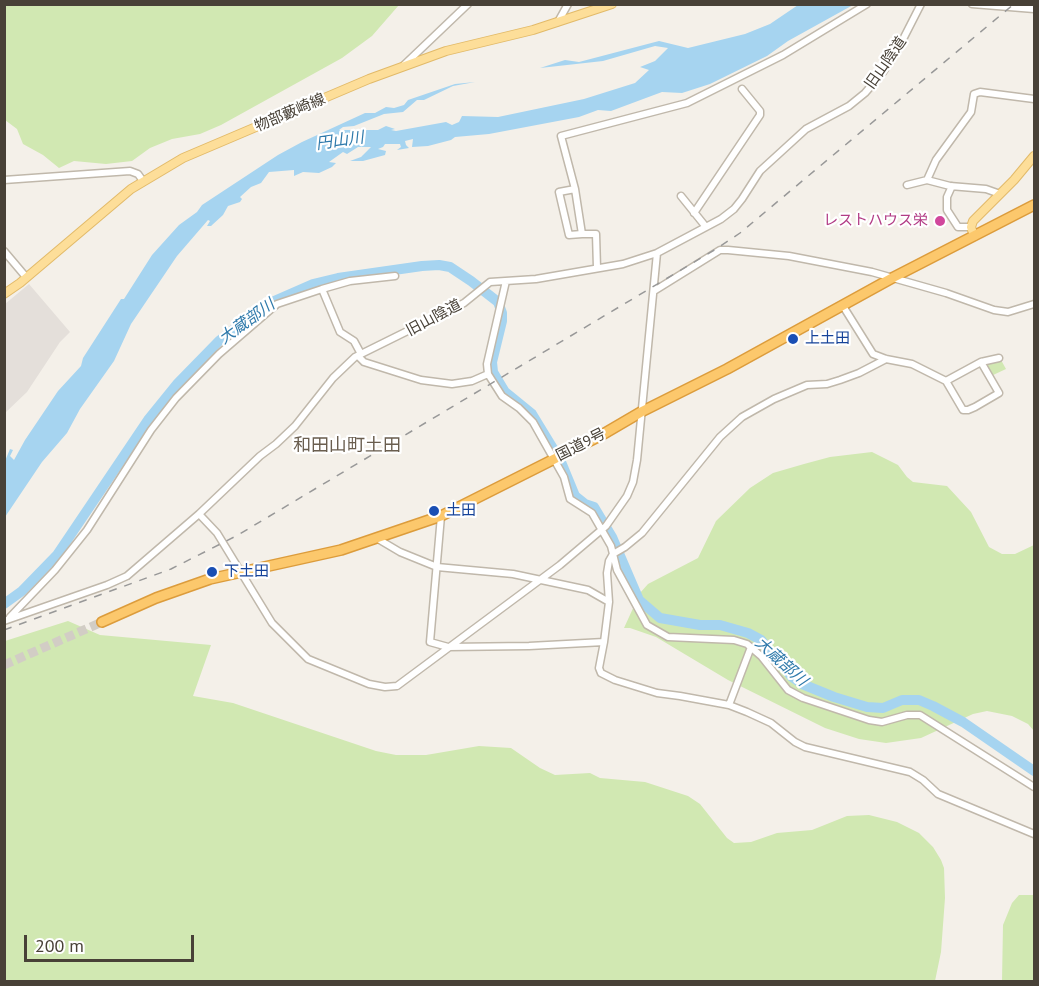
<!DOCTYPE html>
<html>
<head>
<meta charset="utf-8">
<style>
	body { margin:0 }
	#map { position:relative; width:1039px; height:986px; overflow:hidden; background:#f4f0e9; font-family:"PT Sans",sans-serif }
	canvas { display:block }
	.frame { position:absolute; inset:0; border:6px solid #484137; pointer-events:none }
	.scale { position:absolute; left:24px; top:935px; width:170px; height:27px; box-sizing:border-box; border:3px solid #484137; border-top:0; padding-left:8px; font-size:18px; line-height:21px; white-space:nowrap; color:#484137; -webkit-text-stroke:4px #fff; paint-order:stroke }
</style>
</head>
<body>
<div id="map">
<canvas width="1039" height="986"></canvas>
<div class="frame"></div>
<div class="scale">200 m</div>
</div>
<script>
const ctx = document.querySelector('canvas').getContext('2d');
ctx.lineJoin = 'round';
function fillPath(path, color) { ctx.fillStyle = color; ctx.fill(path, 'evenodd'); }
const shape = rows => new Path2D(rows.map(r => 'M' + r).join(''));
function trace(path, color, width, dash) { ctx.strokeStyle = color; ctx.lineWidth = width; ctx.lineCap = dash ? 'butt' : 'round'; ctx.setLineDash(dash || []); ctx.stroke(path); }
function drawText(font, color, halo, rows, align = 'center') {
  ctx.font = font + ' "PT Sans","Noto Sans JP",sans-serif'; ctx.lineWidth = 4.5; ctx.setLineDash([]); ctx.textBaseline = 'middle'; ctx.strokeStyle = halo; ctx.fillStyle = color; for (const [text, x, y, turn = 0] of rows) {
    ctx.save(); ctx.translate(x, y); ctx.rotate((+turn || 0) * Math.PI / 180); ctx.textAlign = isNaN(turn) ? turn : align; if (halo) ctx.strokeText(text, 0, 0); ctx.fillText(text, 0, 0); ctx.restore();
  }
}
const industrial = shape([
	[29,284,70,332,60,342,27,392,5,413,5,304]
]);
const green = shape([
	[4,5,5,4,399,5,372,36,342,58,221,125,200,134,172,139,150,148,132,161,106,164,74,161,59,168,43,155,23,144,17,129,5,120],
	[1001,360,1006,369,991,376,984,364],
	[872,452,898,465,907,477,913,482,947,486,971,512,989,547,1002,554,1015,554,1034,545,1034,731,1028,724,1012,716,987,711,973,714,921,738,886,743,859,739,825,728,728,680,656,637,630,628,624,628,640,593,648,584,698,558,716,521,750,488,773,473,804,464,830,457],
	[68,621,100,635,211,645,193,696,233,703,376,751,396,755,426,755,479,746,511,748,540,768,555,775,590,773,600,778,645,782,688,796,700,804,727,838,734,843,751,842,777,833,812,830,847,816,869,815,897,822,919,833,933,847,941,860,944,868,945,898,941,952,935,981,5,981,5,641],
	[1019,895,1034,895,1034,981,1002,981,1003,925,1012,903]
]);
const water = shape([
	[798,5,853,5,788,41,767,56,710,84,682,93,662,92,611,111,598,110,579,117,489,134,455,137,451,140,428,146,412,147,413,139,405,141,406,145,409,148,397,150,401,147,400,144,385,144,383,147,378,149,386,151,385,155,363,161,350,161,361,157,371,147,358,147,347,154,343,152,329,162,336,163,332,167,319,173,303,172,294,176,294,170,269,172,261,183,251,187,240,197,242,199,240,202,228,206,223,215,211,226,207,226,210,221,208,220,177,256,131,324,114,361,80,409,67,433,42,462,5,517,5,461,10,449,13,450,10,456,14,460,25,440,58,391,81,366,83,358,121,299,124,299,152,255,179,225,197,212,202,205,278,155,302,142,365,113,375,113,386,107,394,108,404,105,408,100,455,84,475,82,453,86,424,100,417,100,403,112,384,114,354,126,343,127,339,130,378,130,386,126,395,129,391,130,396,131,446,122,452,125,459,122,462,116,498,117,584,99,635,83,649,70,640,67,655,61,668,48,655,46,603,61,540,68,565,60,579,62,659,41,688,48,745,34,770,24]
]);
const river = shape([
	[561,462,575,496,585,504,594,507,612,537,639,600,660,618,700,625,720,625,748,633,761,640,792,677,802,684,834,697,867,707,883,708,902,700,919,700,933,706,963,722,1034,771],
	[4,604,22,591,57,555,148,420,178,383,219,341,265,305,313,284,338,278,422,266,439,265,450,267,471,281,498,302,502,313,502,321,492,362,493,372,505,392,532,414,554,450]
]);
const highwayTunnel = shape([
	[4,665,102,622]
]);
const minor = shape([
	[972,4,1034,9],
	[558,22,568,4],
	[403,66,468,4],
	[4,180,130,171,138,174,143,181],
	[927,180,936,160,971,112,974,94,980,92,1034,99],
	[907,185,927,180,950,186,986,189,1000,194],
	[952,186,947,197,947,210,958,227,971,227],
	[575,189,559,192,569,235,582,234],
	[681,196,706,227],
	[694,213,760,115,760,111,742,89],
	[4,251,26,277],
	[597,268,596,234,582,234,575,189,561,136,687,103,783,55,867,4],
	[506,281,487,364,488,374,502,396,519,408,533,422,564,477,570,499,592,513,611,546,617,570,647,625,668,637,734,640,747,644,761,656,788,690,803,698,869,720,882,722,907,715,920,715,1034,787],
	[322,289,350,281,395,276],
	[654,291,720,250,728,250,789,256,872,272,946,293,994,310,1008,312,1034,304],
	[843,306,873,354,886,359,912,364,946,381,963,410,968,410,975,407,999,393,981,362],
	[358,356,364,362,421,380,452,384,472,381,488,374],
	[886,359,859,373,840,380,827,384,807,385,774,399,742,417,720,437,642,533,625,547,613,554,609,561,607,573,609,602,604,642,599,668,601,673,615,680,657,693,680,696,729,705,747,712,771,723,795,742,805,747,910,772,923,780,938,794,1034,834],
	[946,381,981,362,999,358],
	[199,514,217,533,272,623,308,659,369,684,385,687,397,686,560,565,606,526,627,496,633,482,637,460,657,253],
	[441,516,430,642,448,647,529,646,604,642],
	[378,539,400,552,437,567,513,574,588,590,609,602],
	[10,617,55,570,87,530,151,430,176,398,219,354,277,304,322,289,340,332,354,341,361,354],
	[4,621,107,585,127,576,199,514,260,456,276,444,295,426,333,378,355,357,464,303,490,282,536,279,623,264,657,253,721,219,734,209,742,199,760,171,806,129,849,106,865,93,883,72,896,53,921,4],
	[729,705,751,647]
]);
const major = shape([
	[974,236,971,227,973,221,1014,180,1034,156],
	[4,294,20,283,131,189,183,158,369,79,446,51,533,30,612,4]
]);
const highway = shape([
	[102,622,156,598,210,579,341,550,441,516,600,436,641,412,727,369,894,277,1034,205]
]);
const rail = shape([
	[4,630,171,569,238,535,716,249,740,233,1014,4]
]);
const markers = [
	[940,221,6,"#d1479c"],
	[793,339,6,"#1a4fb4"],
	[434,511,6,"#1a4fb4"],
	[212,572,6,"#1a4fb4"]
];
const streetNames = [
	["旧山陰道",886,63,-55],
	["物部藪崎線",290,113,-23],
	["旧山陰道",434,318,-28],
	["国道9号",581,445,-27]
];
const hotelNames = [
	["レストハウス栄",928,221]
];
const transitNames = [
	["上土田",805,339],
	["土田",446,511],
	["下土田",224,572]
];
const waterNames = [
	["円山川",340,141,-8],
	["大蔵部川",247,322,-36],
	["大蔵部川",781,662,42]
];
const quarterNames = [
	["和田山町土田",347,446]
];
fillPath(industrial, '#e4dfda');
fillPath(green, '#d1e8b2');
fillPath(water, '#a6d4f0');
trace(river, '#a6d4f0', 10);
trace(highwayTunnel, '#d2cdc5', 9, [9, 4.5]);
trace(minor, '#c0b8ab', 9);
trace(major, '#e2ba69', 10);
trace(highway, '#dc9c3c', 12);
trace(minor, '#fff', 6);
trace(major, '#fdde99', 8);
trace(highway, '#fcc86c', 9);
trace(rail, '#989898', 1.5, [8, 8]);
for (const [x, y, r, color] of markers) { const dot = new Path2D(); dot.arc(x, y, r, 0, 2 * Math.PI); ctx.fillStyle = color; ctx.fill(dot); trace(dot, '#fff', 2); }
drawText('15px', '#484137', '#fff', streetNames);
drawText('15px', '#b23c85', '#fff', hotelNames, 'right');
drawText('15px', '#164399', '#fff', transitNames, 'left');
drawText('italic 16px', '#2f7aab', '#fff', waterNames);
drawText('18px', '#6a5e4f', '#fff', quarterNames);
</script>
</body>
</html>
